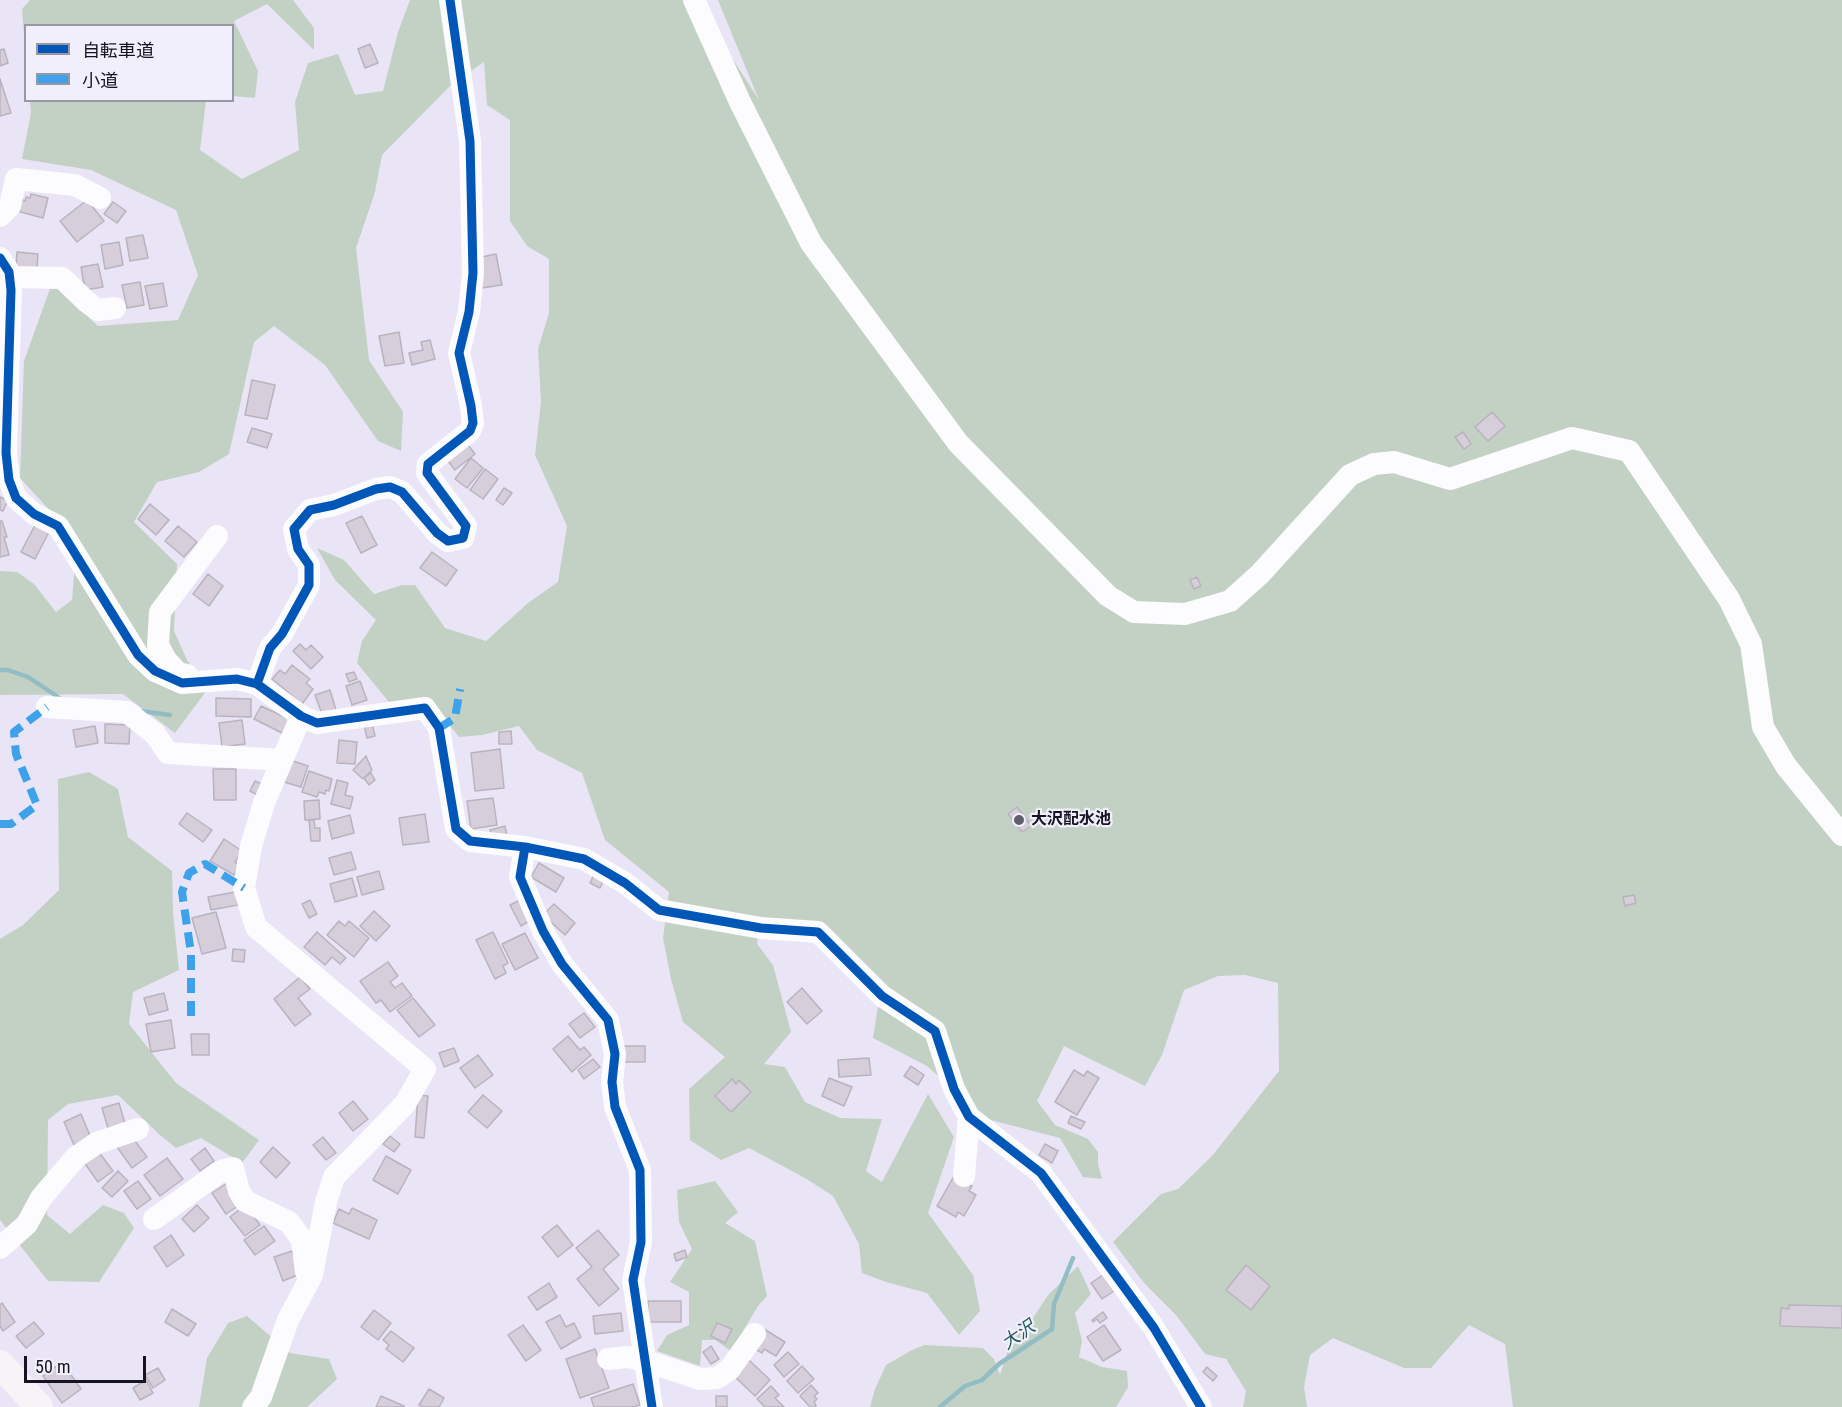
<!DOCTYPE html>
<html>
<head>
<meta charset="utf-8">
<style>
	body { margin:0 }
	#map { position:relative; width:1842px; height:1407px; overflow:hidden; background:#e9e5f6; font-family:"Roboto Condensed","Noto Sans JP",sans-serif }
	canvas { display:block }
	.legend { position:absolute; left:24px; top:24px; width:210px; height:78px; box-sizing:border-box; background:#f2effd; border:2px solid #9a97a5; margin:0; padding:8px 10px; list-style:none; font-size:18px; color:#171421 }
	.legend li { display:flex; align-items:center; gap:12px; height:30px }
	.legend b { width:30px; border:2px solid #9a97a5 }
	.scale { position:absolute; left:24px; top:1356px; width:122px; height:27px; box-sizing:border-box; border:3px solid #171421; border-top:0; padding-left:8px; font-size:18px; line-height:21px; white-space:nowrap; color:#171421; -webkit-text-stroke:4px #f2effd; paint-order:stroke }
</style>
</head>
<body>
<div id="map">
<canvas width="1842" height="1407"></canvas>
<ul class="legend">
<li><b style="height:8px;background:#0057b8"></b>自転車道</li>
<li><b style="height:8px;background:#3da2ea"></b>小道</li>
</ul>
<div class="scale">50 m</div>
</div>
<script>
const ctx = document.querySelector('canvas').getContext('2d');
ctx.lineJoin = 'round';
function fillPath(path, color) { ctx.fillStyle = color; ctx.fill(path, 'evenodd'); }
const shape = rows => new Path2D(rows.map(r => 'M' + r).join(''));
function trace(path, color, width, dash) { ctx.strokeStyle = color; ctx.lineWidth = width; ctx.lineCap = dash ? 'butt' : 'round'; ctx.setLineDash(dash || []); ctx.stroke(path); }
function drawText(font, color, halo, rows, align = 'center') {
  ctx.font = font + ' "Roboto Condensed","Noto Sans JP",sans-serif'; ctx.lineWidth = 4.5; ctx.setLineDash([]); ctx.textBaseline = 'middle'; ctx.strokeStyle = halo; ctx.fillStyle = color; for (const [text, x, y, turn = 0] of rows) {
    ctx.save(); ctx.translate(x, y); ctx.rotate((+turn || 0) * Math.PI / 180); ctx.textAlign = isNaN(turn) ? turn : align; if (halo) ctx.strokeText(text, 0, 0); ctx.fillText(text, 0, 0); ctx.restore();
  }
}
const green = shape([
	[30,0,293,0,314,28,314,50,267,4,234,21,258,71,255,98,233,96,232,26,26,26,25,47,22,9],
	[410,0,695,0,759,100,718,0,1842,0,1842,1407,1513,1407,1505,1344,1469,1325,1431,1368,1404,1368,1333,1338,1310,1355,1304,1387,1307,1407,1243,1407,1246,1391,1226,1359,1205,1354,1176,1315,1145,1284,1113,1242,1161,1194,1178,1189,1212,1156,1279,1071,1278,983,1245,975,1218,976,1184,990,1162,1055,1145,1086,1064,1046,1037,1101,1055,1125,1088,1139,1098,1152,1098,1164,1102,1179,1083,1177,1060,1138,987,1119,927,1066,873,1038,882,981,823,928,760,919,757,944,773,965,791,1032,764,1064,785,1067,805,1102,840,1118,882,1119,866,1171,882,1182,928,1094,954,1137,928,1213,973,1275,980,1311,959,1335,927,1293,886,1282,862,1273,859,1244,833,1196,805,1178,749,1148,721,1160,690,1140,689,1089,725,1057,683,1022,671,979,663,938,669,892,605,840,582,773,537,750,519,726,482,735,459,737,427,697,393,707,357,663,362,641,376,620,335,580,317,548,344,560,374,594,402,585,415,585,445,628,486,641,528,603,558,582,567,526,535,455,541,402,538,349,549,313,549,259,527,246,510,221,510,120,487,105,484,62,452,84,382,155,375,192,356,248,369,360,403,412,401,451,378,441,325,365,274,326,254,342,229,454,199,472,157,482,134,522,177,564,174,631,187,660,207,690,175,733,123,694,0,695,0,571,17,572,34,584,56,612,72,600,77,540,20,478,24,361,52,283,98,326,178,320,198,275,176,210,91,170,22,159,31,113,30,101,206,101,200,150,242,179,299,150,295,102,308,63,338,54,355,95,383,91,398,32],
	[89,772,118,789,128,837,172,871,173,913,179,970,133,992,129,1024,176,1083,259,1140,242,1163,201,1138,176,1148,160,1135,118,1095,68,1104,48,1120,47,1215,70,1234,103,1205,124,1213,134,1228,99,1282,48,1281,0,1220,0,939,23,925,59,890,58,779],
	[715,1181,738,1212,725,1223,755,1241,767,1296,758,1306,731,1351,715,1340,702,1340,700,1366,657,1351,667,1335,689,1325,689,1292,670,1282,692,1249,679,1222,677,1190],
	[1078,1266,1091,1294,1075,1313,1082,1341,1079,1357,1102,1367,1127,1371,1128,1387,1116,1407,870,1407,875,1389,886,1365,910,1351,924,1345,983,1348,994,1359,1000,1375,1013,1335,1033,1318,1048,1295],
	[247,1316,290,1353,329,1359,337,1379,307,1407,199,1407,207,1358,228,1323]
]);
const stream = shape([
	[0,670,8,670,28,677,61,699],
	[140,711,170,715],
	[940,1407,965,1386,982,1380,999,1364,1052,1329,1054,1304,1073,1258]
]);
const building = shape([
	[370,44,378,63,365,68,358,49,370,44],
	[4,49,8,63,0,66,0,50,4,49],
	[0,79,11,113,0,116,0,79],
	[31,194,48,198,43,218,17,211,20,199,25,201,26,197,30,198,31,194],
	[87,200,104,221,77,242,60,221,87,200],
	[113,202,126,211,117,223,104,214,113,202],
	[143,235,148,258,130,261,126,238,143,235],
	[119,242,123,265,105,269,101,245,119,242],
	[17,252,38,254,37,269,16,267,17,252],
	[496,254,502,285,482,288,477,258,496,254],
	[98,264,103,287,85,290,81,267,98,264],
	[140,282,144,305,127,308,122,285,140,282],
	[163,283,167,306,150,309,145,286,163,283],
	[399,332,404,363,385,366,379,336,399,332],
	[430,340,435,359,412,365,409,353,423,350,421,342,430,340],
	[252,380,275,385,267,419,245,415,252,380],
	[1492,412,1505,426,1488,441,1475,427,1492,412],
	[252,428,272,434,267,448,247,442,252,428],
	[1463,432,1471,444,1464,449,1455,437,1463,432],
	[465,441,475,454,455,470,445,457,465,441],
	[471,458,483,468,467,488,455,479,471,458],
	[485,469,498,479,483,499,470,490,485,469],
	[504,488,512,493,503,505,496,500,504,488],
	[0,497,8,500,3,511,0,510,0,497],
	[150,504,169,520,156,535,138,519,150,504],
	[362,516,377,545,361,553,346,523,362,516],
	[0,521,2,521,7,537,4,537,9,555,0,557,0,521],
	[35,525,49,532,35,559,21,552,35,525],
	[178,526,197,542,184,557,165,541,178,526],
	[432,552,457,570,446,586,420,568,432,552],
	[208,574,223,586,209,606,193,594,208,574],
	[1197,577,1201,586,1194,589,1190,580,1197,577],
	[300,644,306,650,311,645,323,657,311,669,293,651,300,644],
	[292,665,310,679,306,683,313,689,302,704,272,679,280,670,285,674,292,665],
	[354,672,357,679,349,682,346,674,354,672],
	[360,681,367,700,352,705,346,686,360,681],
	[330,690,336,710,322,714,315,695,330,690],
	[216,698,251,699,251,717,216,716,216,698],
	[261,706,289,719,282,733,254,719,261,706],
	[242,720,245,744,222,747,219,723,242,720],
	[372,723,375,736,367,738,364,725,372,723],
	[105,724,130,725,129,744,105,743,105,724],
	[95,726,98,743,76,747,73,730,95,726],
	[511,731,512,744,499,744,499,732,511,731],
	[339,740,357,742,355,764,337,763,339,740],
	[500,749,504,788,475,791,471,753,500,749],
	[366,756,372,770,363,779,353,770,366,756],
	[290,760,308,766,301,787,284,782,290,760],
	[213,769,236,769,236,800,214,800,213,769],
	[309,771,332,779,329,791,326,790,325,794,319,792,317,797,302,792,309,771],
	[371,773,375,780,369,785,364,778,371,773],
	[337,780,348,783,345,795,353,797,350,809,331,804,337,780],
	[255,781,264,785,259,796,250,791,255,781],
	[493,798,497,825,471,829,467,801,493,798],
	[319,800,320,819,305,820,304,801,319,800],
	[1017,807,1031,826,1022,832,1008,814,1017,807],
	[187,813,212,830,203,842,179,824,187,813],
	[425,814,429,842,403,845,399,818,425,814],
	[350,815,354,833,332,839,328,821,350,815],
	[309,820,314,820,315,828,320,828,320,841,311,841,309,820],
	[505,826,507,837,493,840,490,830,505,826],
	[224,839,242,851,235,862,240,865,234,875,210,861,224,839],
	[351,852,356,869,334,875,329,858,351,852],
	[539,863,564,878,556,892,531,877,539,863],
	[379,871,384,889,362,895,357,877,379,871],
	[595,872,605,877,600,888,590,883,595,872],
	[352,878,357,896,335,902,330,884,352,878],
	[235,892,238,905,211,910,208,897,235,892],
	[1634,895,1636,903,1625,906,1623,897,1634,895],
	[310,900,317,914,309,918,302,904,310,900],
	[520,900,531,920,521,926,510,905,520,900],
	[554,904,575,923,565,935,543,915,554,904],
	[374,911,390,926,376,941,360,926,374,911],
	[216,912,226,948,202,954,192,918,216,912],
	[339,921,345,926,349,921,369,938,354,957,327,935,339,921],
	[317,932,346,958,340,964,332,957,325,965,304,947,317,932],
	[493,932,508,963,503,966,506,973,495,979,476,940,493,932],
	[525,933,538,958,515,970,502,944,525,933],
	[233,949,245,950,244,962,232,961,233,949],
	[388,962,398,976,390,982,395,988,402,983,412,996,390,1012,381,1000,376,1003,360,981,388,962],
	[300,977,310,989,298,998,311,1014,295,1026,274,999,300,977],
	[802,988,822,1011,807,1024,787,1002,802,988],
	[164,993,168,1010,149,1015,144,998,164,993],
	[413,998,435,1025,419,1037,397,1010,413,998],
	[584,1013,595,1027,580,1038,569,1024,584,1013],
	[171,1020,175,1048,151,1052,146,1024,171,1020],
	[191,1034,209,1034,209,1055,192,1055,191,1034],
	[568,1036,580,1050,584,1047,591,1055,572,1072,553,1049,568,1036],
	[622,1046,645,1046,645,1062,622,1062,622,1046],
	[454,1048,459,1061,444,1067,439,1053,454,1048],
	[478,1055,493,1075,475,1088,460,1068,478,1055],
	[869,1058,871,1075,839,1077,838,1060,869,1058],
	[593,1059,600,1067,584,1079,578,1070,593,1059],
	[911,1066,924,1075,918,1085,904,1076,911,1066],
	[1074,1070,1084,1076,1087,1071,1099,1078,1077,1115,1055,1102,1074,1070],
	[829,1078,852,1087,844,1106,822,1096,829,1078],
	[732,1079,736,1084,739,1080,751,1092,731,1112,715,1096,732,1079],
	[418,1095,428,1096,424,1138,415,1137,418,1095],
	[483,1095,502,1111,487,1128,468,1112,483,1095],
	[353,1101,368,1119,353,1131,339,1113,353,1101],
	[119,1103,126,1127,108,1128,102,1108,119,1103],
	[81,1114,91,1138,74,1145,64,1122,81,1114],
	[1071,1116,1085,1122,1081,1129,1068,1123,1071,1116],
	[390,1136,400,1144,394,1152,383,1144,390,1136],
	[132,1137,147,1157,132,1168,117,1147,132,1137],
	[323,1137,336,1153,326,1160,313,1145,323,1137],
	[1045,1144,1058,1151,1052,1163,1039,1155,1045,1144],
	[273,1147,290,1163,276,1178,260,1162,273,1147],
	[205,1148,214,1161,200,1171,191,1159,205,1148],
	[98,1151,113,1171,98,1182,83,1161,98,1151],
	[386,1156,411,1170,398,1194,373,1180,386,1156],
	[167,1158,183,1179,160,1196,144,1175,167,1158],
	[118,1171,128,1181,112,1197,102,1188,118,1171],
	[954,1176,972,1186,969,1191,976,1195,964,1216,958,1212,956,1217,937,1206,954,1176],
	[138,1181,151,1199,137,1209,124,1191,138,1181],
	[227,1183,241,1204,226,1214,212,1193,227,1183],
	[197,1205,209,1218,194,1232,182,1219,197,1205],
	[245,1205,260,1225,245,1236,230,1217,245,1205],
	[352,1208,377,1220,369,1239,333,1223,339,1209,349,1214,352,1208],
	[557,1225,573,1245,558,1257,542,1237,557,1225],
	[264,1226,275,1241,255,1255,244,1240,264,1226],
	[598,1230,619,1255,603,1269,619,1289,599,1306,577,1279,592,1267,576,1248,598,1230],
	[171,1235,184,1255,167,1267,154,1247,171,1235],
	[685,1250,687,1257,676,1261,674,1254,685,1250],
	[292,1251,300,1274,283,1281,274,1257,292,1251],
	[1246,1265,1270,1286,1251,1310,1226,1290,1246,1265],
	[1103,1275,1114,1291,1102,1299,1091,1283,1103,1275],
	[549,1283,557,1297,537,1310,528,1297,549,1283],
	[648,1301,681,1301,681,1322,648,1322,648,1301],
	[2,1303,15,1322,3,1331,0,1326,0,1305,2,1303],
	[1789,1305,1842,1306,1842,1328,1780,1326,1781,1308,1789,1309,1789,1305],
	[172,1309,196,1324,188,1336,165,1322,172,1309],
	[374,1310,391,1323,378,1340,361,1327,374,1310],
	[1103,1312,1107,1318,1100,1323,1097,1319,1093,1322,1092,1320,1103,1312],
	[621,1313,623,1331,595,1334,593,1316,621,1313],
	[560,1315,566,1327,574,1323,581,1337,561,1349,546,1322,560,1315],
	[34,1322,44,1334,26,1348,16,1336,34,1322],
	[717,1323,732,1329,725,1343,711,1336,717,1323],
	[523,1325,541,1350,526,1361,508,1335,523,1325],
	[1104,1325,1121,1350,1103,1361,1087,1337,1104,1325],
	[764,1329,785,1342,776,1356,764,1349,762,1353,752,1347,764,1329],
	[391,1331,414,1348,403,1362,386,1349,389,1345,383,1340,391,1331],
	[711,1346,719,1359,711,1364,703,1352,711,1346],
	[595,1349,609,1388,580,1398,566,1359,595,1349],
	[788,1352,799,1364,784,1377,774,1365,788,1352],
	[749,1360,770,1380,755,1396,734,1376,749,1360],
	[62,1362,81,1389,62,1403,43,1376,62,1362],
	[802,1366,814,1379,798,1393,787,1381,802,1366],
	[1207,1367,1217,1376,1213,1381,1203,1372,1207,1367],
	[158,1368,165,1380,153,1388,145,1375,158,1368],
	[146,1380,153,1393,140,1400,133,1388,146,1380],
	[633,1384,640,1405,633,1407,594,1407,591,1398,633,1384],
	[811,1385,818,1393,814,1396,817,1399,814,1402,816,1405,814,1407,810,1407,800,1396,811,1385],
	[771,1386,779,1395,775,1398,784,1407,765,1407,757,1399,771,1386],
	[429,1389,444,1398,439,1407,423,1407,419,1405,429,1389],
	[381,1396,404,1406,404,1407,376,1407,381,1396],
	[716,1396,727,1396,727,1407,716,1407,716,1396]
]);
const minor = shape([
	[694,0,740,102,811,243,958,443,1108,596,1134,612,1185,614,1230,601,1260,574,1350,475,1374,464,1394,462,1450,479,1572,438,1629,451,1729,599,1751,644,1763,727,1786,766,1842,835],
	[0,216,10,206,16,179,75,185,100,198],
	[0,258,9,272,11,290,6,453,9,480,16,498,34,514,58,526,138,655,155,671,182,683,237,679,257,684,301,716,317,723,425,708,439,728,456,829,470,841,525,847,520,877,543,931,562,964,608,1020,615,1054,612,1082,615,1107,640,1170,641,1242,633,1280,652,1407],
	[10,277,62,278,87,302,98,310,115,308],
	[187,675,178,673,166,660,158,645,160,612,217,536],
	[257,684,270,648,282,634,309,585,309,565,298,549,294,529,310,510,334,505,376,489,390,487,402,492,437,533,448,541,463,538,466,526,427,473,428,464,470,431,473,423,471,406,459,353,469,312,473,273,470,141,450,0],
	[47,707,127,712,155,734,168,753,282,760],
	[525,847,584,859,625,883,659,910,761,928,818,932,882,996,935,1031,954,1089,969,1117,1041,1173,1154,1328,1201,1407],
	[964,1176,969,1117],
	[154,1219,221,1171,233,1168,239,1191,245,1201,289,1222,302,1240,306,1272],
	[0,1248,27,1224,41,1198,76,1157,97,1143,138,1129],
	[608,1359,628,1357,646,1361,700,1379,717,1378,729,1370,755,1334],
	[253,1407,261,1397,288,1320,312,1275,326,1202,334,1177,405,1104,425,1069,256,927,244,888,251,846,264,803,301,716]
]);
const major = shape([
	[0,1364,39,1407]
]);
const quiet = shape([
	[439,728,455,718,460,689],
	[0,824,11,824,37,805,16,754,14,732,47,707],
	[191,1016,191,953,182,892,189,873,205,864,244,888]
]);
const cycleway = shape([
	[0,258,9,272,11,290,6,453,9,480,16,498,34,514,58,526,138,655,155,671,182,683,237,679,257,684,301,716,317,723,425,708,439,728,456,829,470,841,525,847,520,877,543,931,562,964,608,1020,615,1054,612,1082,615,1107,640,1170,641,1242,633,1280,652,1407],
	[257,684,270,648,282,634,309,585,309,565,298,549,294,529,310,510,334,505,376,489,390,487,402,492,437,533,448,541,463,538,466,526,427,473,428,464,470,431,473,423,471,406,459,353,469,312,473,273,470,141,450,0],
	[525,847,584,859,625,883,659,910,761,928,818,932,882,996,935,1031,954,1089,969,1117,1041,1173,1154,1328,1201,1407]
]);
const markers = [
	[1019,820,6,"#605d6c"]
];
const poiNames = [
	["大沢配水池",1031,820]
];
const waterNames = [
	["大沢",1019,1336,-35]
];
fillPath(green, '#c2d1c4');
trace(stream, '#92bdc4', 4.5);
fillPath(building, '#d6ceda');
trace(building, '#bab2be', 1.5);
trace(minor, '#fcfbfe', 22);
trace(major, '#f7f3f6', 28);
trace(quiet, '#3da2ea', 8, [15, 8]);
trace(cycleway, '#0057b8', 9);
for (const [x, y, r, color] of markers) { const dot = new Path2D(); dot.arc(x, y, r, 0, 2 * Math.PI); ctx.fillStyle = color; ctx.fill(dot); trace(dot, '#f2effd', 2); }
drawText('bold 16px', '#171421', '#f2effd', poiNames, 'left');
drawText('italic 18px', '#225a5c', '#f2effd', waterNames);
</script>
</body>
</html>
